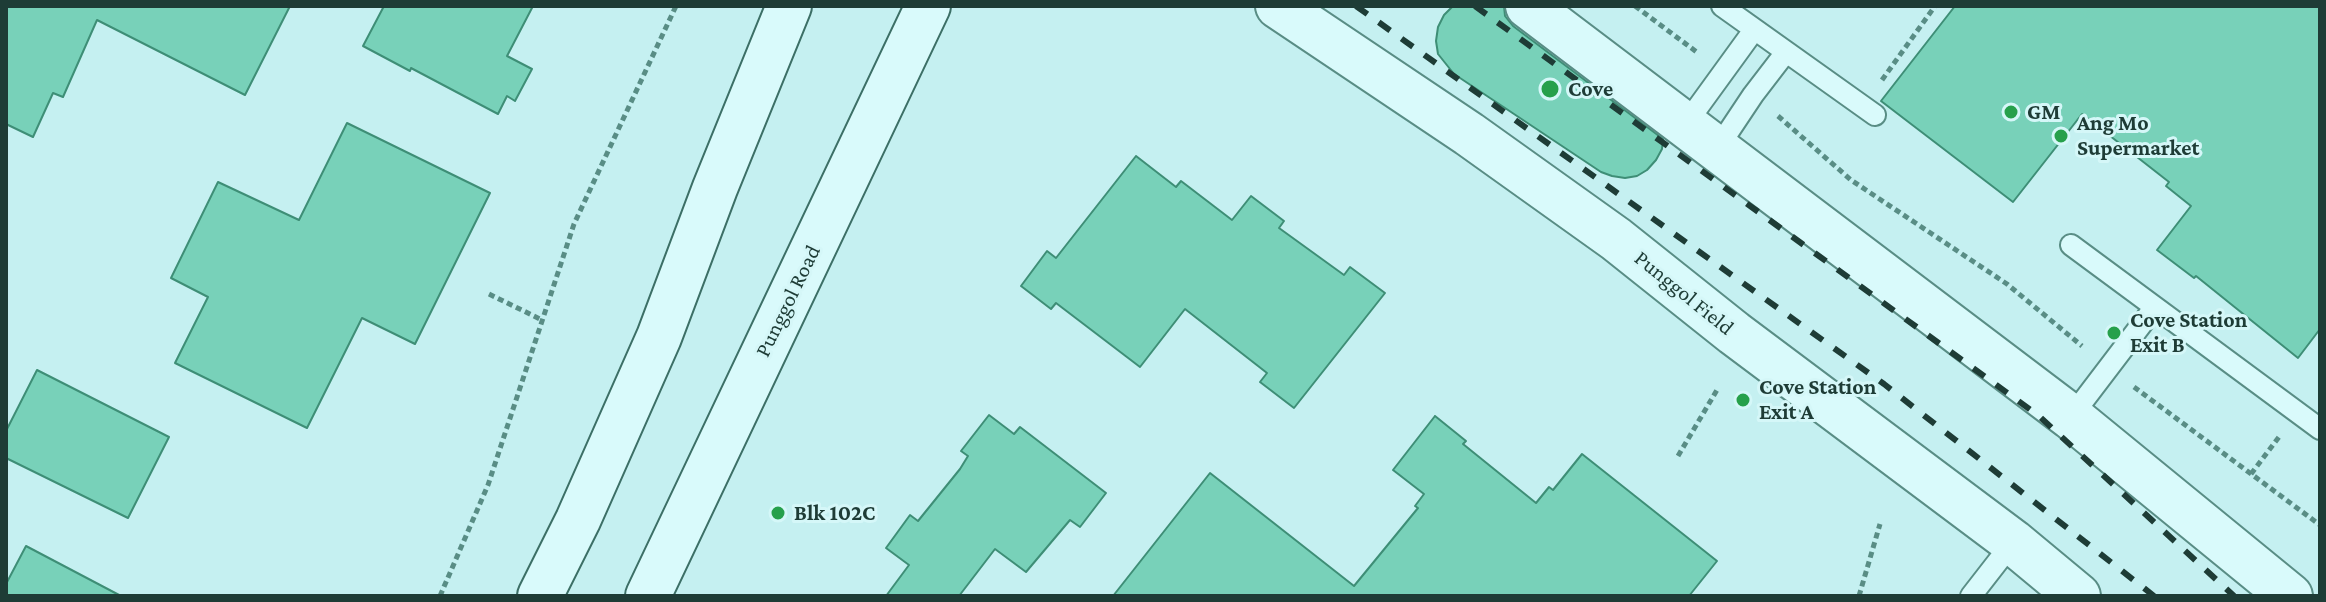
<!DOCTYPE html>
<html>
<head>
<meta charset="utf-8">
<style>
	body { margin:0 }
	#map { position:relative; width:2326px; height:602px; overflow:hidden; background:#c5f0f1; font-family:"Crimson Pro",serif }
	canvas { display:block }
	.frame { position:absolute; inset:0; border:8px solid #1e3c36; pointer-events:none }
</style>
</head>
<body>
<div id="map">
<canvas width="2326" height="602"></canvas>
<div class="frame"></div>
</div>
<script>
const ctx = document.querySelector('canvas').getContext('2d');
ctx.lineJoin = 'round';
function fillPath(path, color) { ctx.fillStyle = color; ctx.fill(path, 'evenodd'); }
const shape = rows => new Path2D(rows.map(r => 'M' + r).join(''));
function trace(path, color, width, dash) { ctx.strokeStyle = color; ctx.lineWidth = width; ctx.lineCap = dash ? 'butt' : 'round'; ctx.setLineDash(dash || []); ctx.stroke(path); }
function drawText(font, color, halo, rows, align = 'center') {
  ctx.font = font + ' "Crimson Pro",serif'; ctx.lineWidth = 6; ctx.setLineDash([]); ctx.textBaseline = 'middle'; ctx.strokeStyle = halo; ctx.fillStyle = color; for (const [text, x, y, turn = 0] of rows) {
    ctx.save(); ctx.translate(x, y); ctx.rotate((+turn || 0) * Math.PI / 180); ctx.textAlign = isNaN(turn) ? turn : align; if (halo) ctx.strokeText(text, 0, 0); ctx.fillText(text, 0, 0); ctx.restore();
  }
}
const building = shape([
	[6,6,290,6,245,95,97,20,63,97,53,93,33,137,6,124,6,6],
	[384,6,533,6,507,56,532,69,515,101,507,96,498,114,411,68,410,71,363,46,384,6],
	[1453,6,1504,6,1505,16,1513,26,1663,139,1662,149,1656,160,1647,170,1637,176,1625,178,1612,176,1601,172,1454,74,1438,54,1436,41,1438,27,1444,15,1453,6],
	[1955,6,2320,6,2320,329,2298,358,2196,276,2194,278,2157,250,2191,206,2166,186,2169,182,2082,114,2013,202,1881,101,1955,6],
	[347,123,490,193,415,344,362,318,307,428,175,363,208,297,171,278,218,182,299,220,347,123],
	[1136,156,1176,187,1181,181,1232,220,1251,196,1284,221,1279,228,1344,275,1350,267,1385,293,1294,408,1260,382,1267,373,1185,309,1140,367,1056,303,1051,309,1021,286,1047,251,1056,258,1136,156],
	[37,370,169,437,128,518,6,458,6,431,37,370],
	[989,415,1014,434,1020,427,1106,493,1080,527,1070,520,1026,572,995,549,959,596,886,596,909,565,886,548,910,515,918,521,960,469,968,456,961,451,989,415],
	[1435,416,1466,441,1463,444,1536,503,1549,487,1553,490,1582,454,1717,561,1689,596,1113,596,1210,473,1354,586,1418,508,1415,506,1424,494,1393,470,1435,416],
	[26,546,121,596,6,596,6,584,26,546]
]);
const path = shape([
	[1635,6,1698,53],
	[1882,80,1935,6],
	[1778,116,1851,180,2007,284,2082,346],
	[489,294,542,320],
	[2134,387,2320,525],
	[1678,456,1717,390],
	[2251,474,2279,437],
	[440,596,488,485,574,224,676,6],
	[1859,596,1880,524]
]);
const service = shape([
	[1722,6,1875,115],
	[1685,125,1754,30],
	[1717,149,1753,95,1786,52],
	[2071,245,2320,429],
	[2071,417,2154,308],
	[1971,596,2013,542]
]);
const tertiary = shape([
	[1278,6,1469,134,1616,239,1734,333,2013,542,2078,596],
	[1528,6,2071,417,2290,596]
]);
const secondary = shape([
	[540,596,578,520,659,337,715,188,789,6],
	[648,596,928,6]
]);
const rail = shape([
	[1356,6,1884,384,2154,596],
	[1475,6,2039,416,2234,596]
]);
const markers = [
	[1550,89,10,"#26a04b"],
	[2011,112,8,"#26a04b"],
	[2061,136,8,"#26a04b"],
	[2114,333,8,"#26a04b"],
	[1743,400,8,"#26a04b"],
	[778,513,8,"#26a04b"]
];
const poiNames = [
	["Cove",1568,89],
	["GM",2027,112],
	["Ang Mo",2077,123],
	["Supermarket",2077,148],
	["Cove Station",2130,320],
	["Exit B",2130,345],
	["Cove Station",1759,387],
	["Exit A",1759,412],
	["Blk 102C",794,513]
];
const streetNames = [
	["Punggol Field",1684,293,39],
	["Punggol Road",788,301,-64]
];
fillPath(building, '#78d1b9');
trace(building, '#3e8e76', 2);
trace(service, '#598d85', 24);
trace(tertiary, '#598d85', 48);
trace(secondary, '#3c6f66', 48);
trace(path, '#598d85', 5, [6, 4]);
trace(service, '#d9fafb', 20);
trace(tertiary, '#d9fafb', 44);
trace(secondary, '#d9fafb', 44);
trace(rail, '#1e3c36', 6, [14, 14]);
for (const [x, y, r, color] of markers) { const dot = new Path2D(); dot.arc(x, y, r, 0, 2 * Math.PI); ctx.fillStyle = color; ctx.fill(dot); trace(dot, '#d5f7f8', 3); }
drawText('bold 22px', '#1e3c36', '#d5f7f8', poiNames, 'left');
drawText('22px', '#1e3c36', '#d5f7f8', streetNames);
</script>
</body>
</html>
